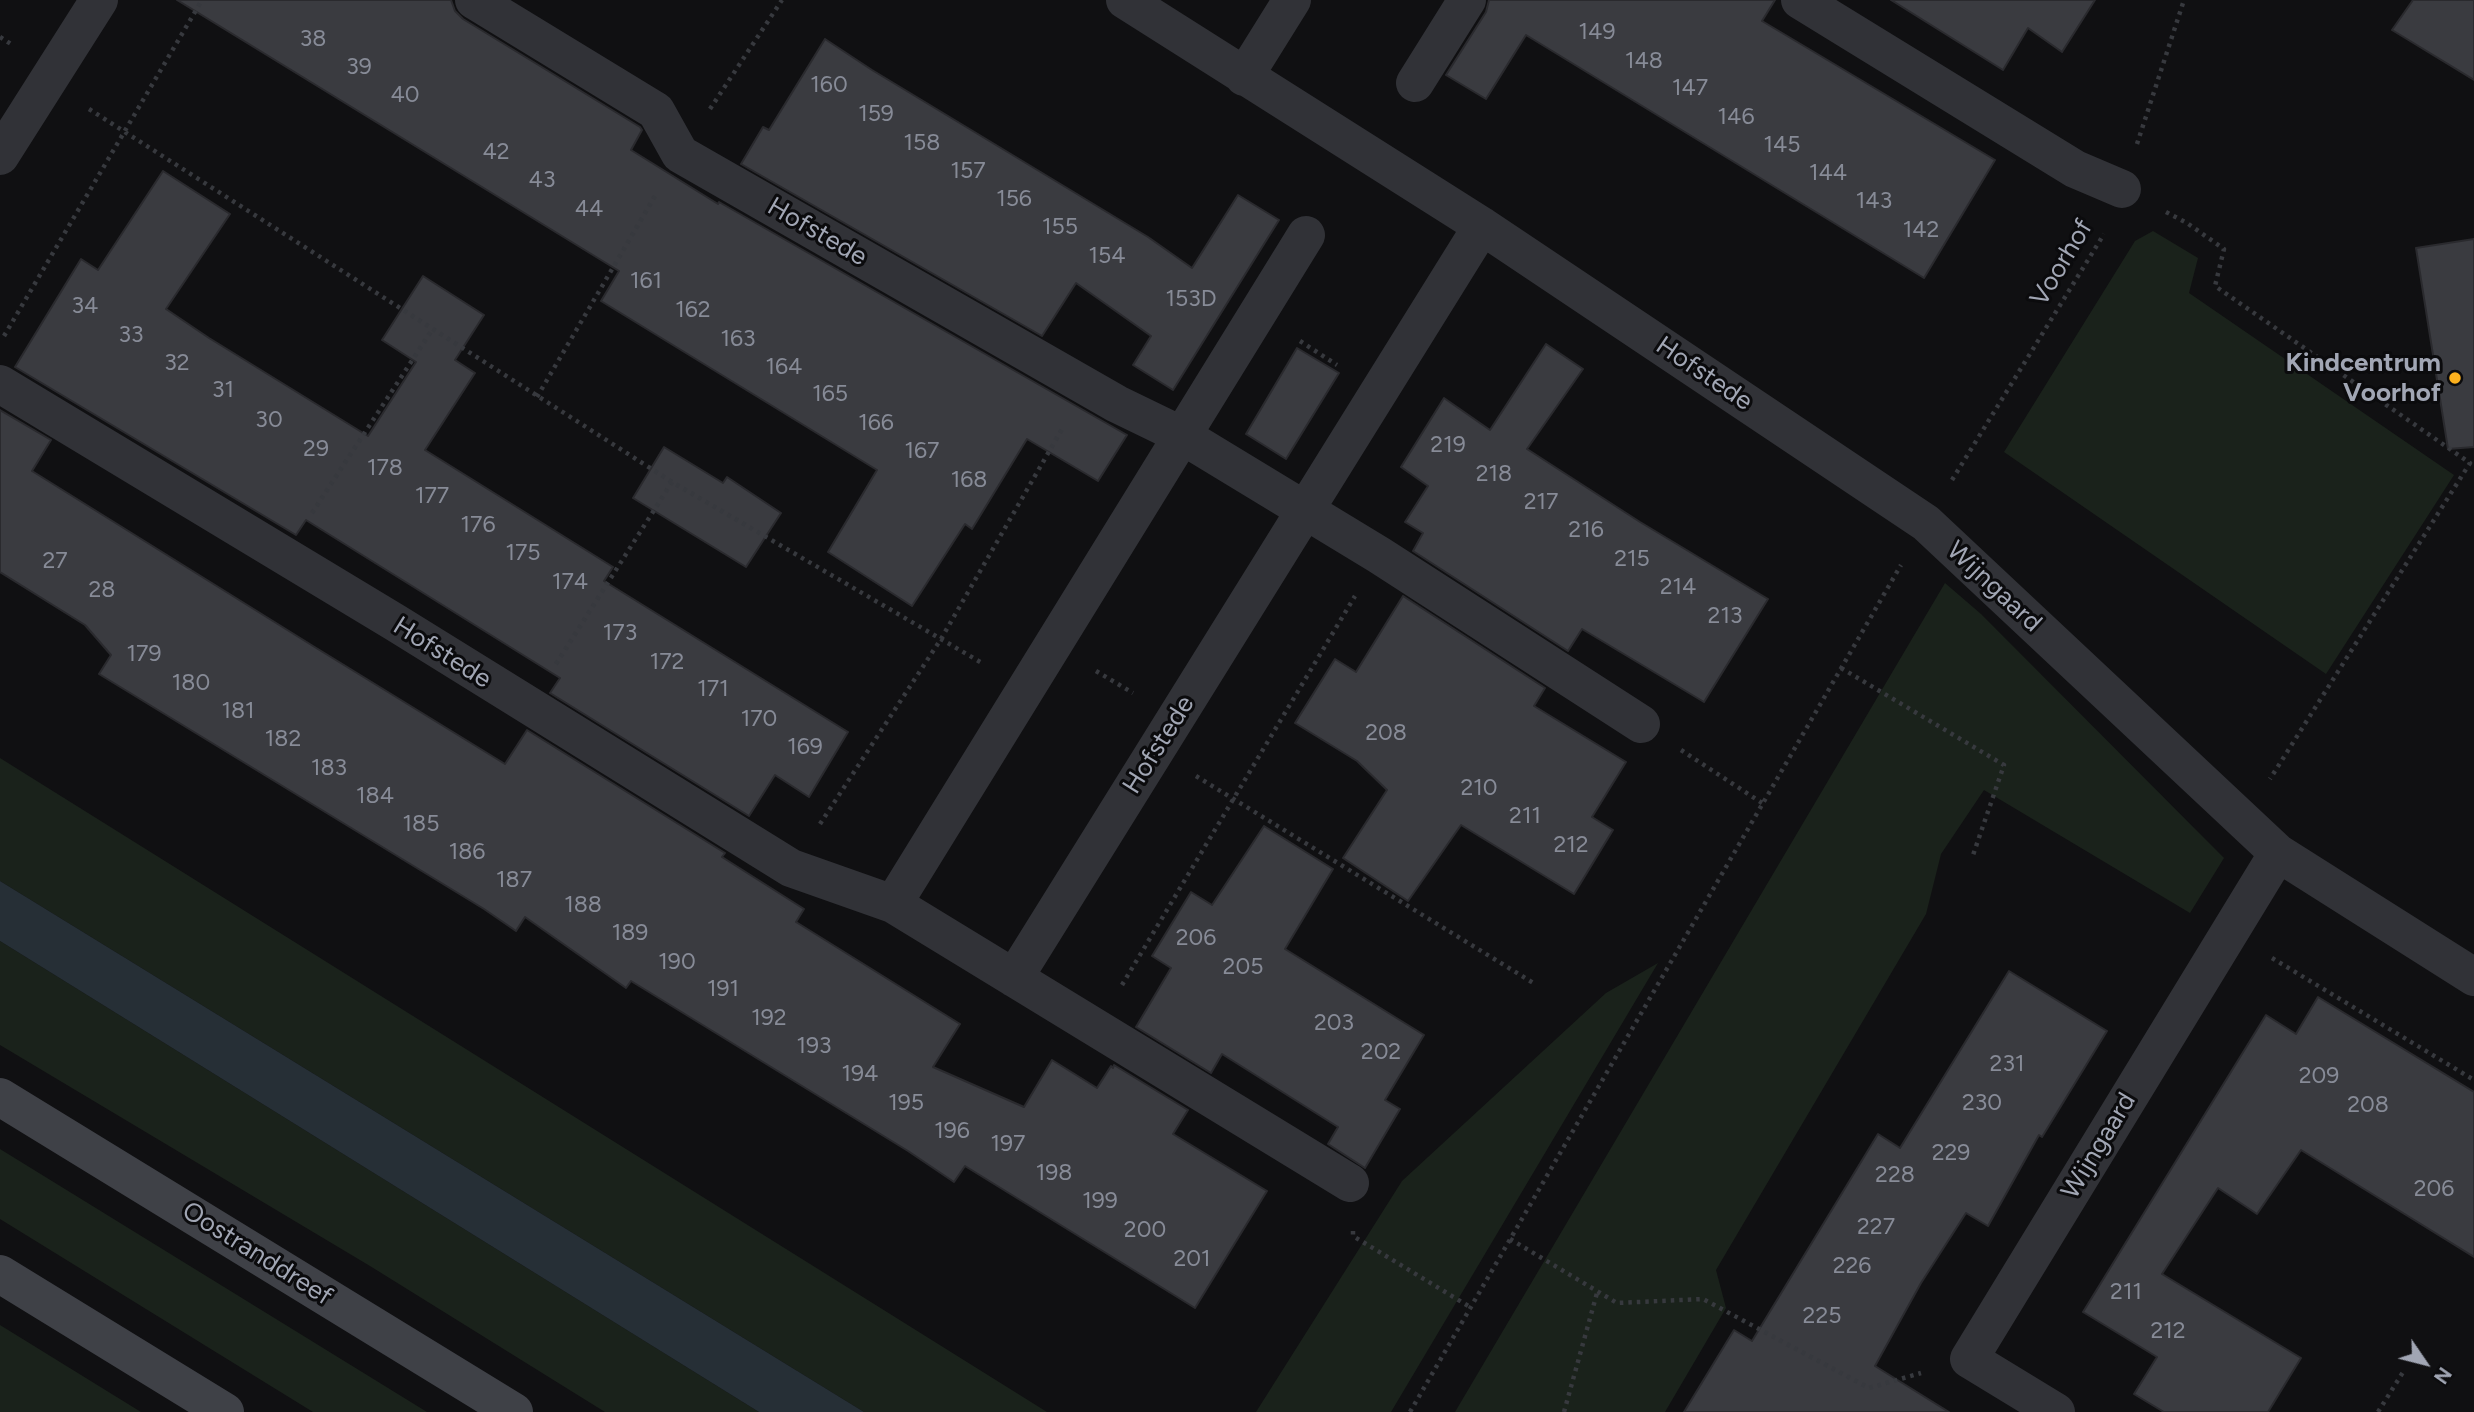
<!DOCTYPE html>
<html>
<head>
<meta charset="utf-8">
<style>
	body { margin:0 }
	#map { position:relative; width:2474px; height:1412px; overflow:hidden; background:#101012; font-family:Figtree,sans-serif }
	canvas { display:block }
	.north { position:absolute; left:2390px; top:1328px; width:70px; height:70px; -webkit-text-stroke:5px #0b0b0d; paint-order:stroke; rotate:125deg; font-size:19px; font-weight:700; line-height:28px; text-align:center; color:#a1a6b4 }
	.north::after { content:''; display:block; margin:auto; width:24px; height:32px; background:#a1a6b4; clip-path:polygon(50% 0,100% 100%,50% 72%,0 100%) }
</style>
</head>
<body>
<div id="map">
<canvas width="2474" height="1412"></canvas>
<div class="north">N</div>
</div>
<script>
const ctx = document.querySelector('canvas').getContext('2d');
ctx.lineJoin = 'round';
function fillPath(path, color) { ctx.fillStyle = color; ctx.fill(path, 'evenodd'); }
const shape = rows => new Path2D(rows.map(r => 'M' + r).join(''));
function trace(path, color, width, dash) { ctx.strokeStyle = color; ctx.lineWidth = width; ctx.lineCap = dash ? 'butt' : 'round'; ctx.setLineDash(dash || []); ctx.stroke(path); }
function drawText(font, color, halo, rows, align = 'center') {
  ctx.font = font + ' Figtree,sans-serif'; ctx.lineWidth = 6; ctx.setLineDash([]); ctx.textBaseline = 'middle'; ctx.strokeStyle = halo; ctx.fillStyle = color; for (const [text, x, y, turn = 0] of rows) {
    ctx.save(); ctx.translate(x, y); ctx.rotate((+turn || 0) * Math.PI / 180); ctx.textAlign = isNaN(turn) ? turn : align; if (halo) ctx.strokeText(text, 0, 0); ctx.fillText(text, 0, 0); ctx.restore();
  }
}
const green = shape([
	[2153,231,2198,258,2189,293,2454,475,2326,674,2004,452,2135,241],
	[1945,583,1981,614,2224,858,2190,913,1984,790,1941,854,1926,914,1716,1270,1726,1308,1665,1412,1455,1412],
	[0,758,1047,1412,864,1412,0,881],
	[0,941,759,1412,605,1412,370,1266,0,1045],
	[1658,963,1391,1412,1256,1412,1402,1181,1606,993],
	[0,1149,427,1412,313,1412,0,1219],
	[0,1325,141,1412,0,1412]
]);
const water = shape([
	[0,881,864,1412,759,1412,0,941]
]);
const building = shape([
	[177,0,451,0,455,11,463,19,640,127,642,130,631,150,718,204,719,202,1127,435,1098,481,1027,439,972,529,965,524,912,606,828,552,877,470,601,301,619,271,177,0],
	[1489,0,1775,0,1762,21,1995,160,1924,278,1526,35,1486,99,1446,75,1486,12,1489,0],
	[1891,0,2095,0,2062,52,2028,28,2003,70,1891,0],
	[2413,0,2474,0,2474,80,2392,30,2413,0],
	[825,39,872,70,1148,237,1192,268,1238,195,1279,220,1173,390,1133,365,1151,336,1076,283,1042,336,741,164,763,127,769,130,825,39],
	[163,171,230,214,166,309,209,338,368,436,416,362,382,340,423,276,484,315,455,360,475,373,425,450,613,567,604,581,848,732,809,797,775,775,749,816,550,693,560,678,306,520,296,535,15,367,81,259,98,270,163,171],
	[2474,239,2474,447,2448,449,2416,248,2474,239],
	[1546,344,1583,369,1527,449,1640,522,1768,599,1704,702,1582,629,1568,651,1413,551,1423,533,1405,522,1428,486,1401,467,1444,398,1490,430,1546,344],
	[1297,348,1339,373,1286,459,1246,434,1297,348],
	[0,410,51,440,32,471,313,646,505,764,527,730,725,853,722,857,804,909,796,922,960,1024,933,1067,1024,1107,1052,1060,1097,1088,1111,1066,1113,1068,1114,1065,1188,1110,1173,1134,1267,1191,1195,1308,965,1166,954,1182,908,1151,631,981,626,988,525,917,516,931,484,909,99,674,111,655,85,625,0,572,0,410],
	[664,447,723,483,727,477,781,513,746,567,633,498,664,447],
	[1403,596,1545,688,1534,706,1626,762,1592,817,1613,830,1574,894,1461,825,1408,901,1343,858,1387,790,1357,761,1295,723,1335,659,1356,672,1403,596],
	[1264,826,1333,869,1285,949,1424,1035,1385,1100,1400,1109,1365,1168,1328,1144,1338,1127,1222,1054,1211,1073,1136,1027,1171,968,1152,956,1191,892,1212,905,1264,826],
	[2009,971,2107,1031,2042,1137,2039,1135,1988,1226,1966,1213,1921,1283,1875,1366,1949,1412,1684,1412,1734,1330,1752,1341,1878,1134,1900,1148,2009,971],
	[2318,997,2474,1092,2474,1257,2301,1150,2257,1214,2218,1188,2162,1274,2301,1358,2268,1412,2164,1412,2134,1394,2157,1357,2083,1312,2266,1015,2296,1034,2318,997]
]);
const path = shape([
	[0,37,11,44],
	[89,109,672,482,982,663],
	[710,109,782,0],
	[2137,144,2184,0],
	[2166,212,2187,223,2224,249,2215,286,2470,463,2270,779],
	[4,336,202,0],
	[1300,341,1337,365],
	[537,397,655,196],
	[1952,480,2104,234],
	[312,513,432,330],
	[556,664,672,482],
	[1841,668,2004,765,1972,858],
	[1096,671,1133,693],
	[1681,750,1762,803],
	[1196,776,1535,984],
	[820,824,941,639,1062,429],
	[2272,958,2474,1080],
	[1122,985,1355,596],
	[1353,1231,1353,1236,1470,1307],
	[1510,1239,1617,1303,1703,1299,1869,1388,1921,1373],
	[1410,1412,1901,565],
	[1564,1412,1597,1293],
	[2378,1412,2405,1369]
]);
const street = shape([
	[474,0,656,111,680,154,1117,404,1183,436,1379,555,1641,724],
	[1125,0,1482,226,1926,523,2278,853,2474,977],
	[1800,0,2075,169,2122,189],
	[1244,77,1292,0],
	[1415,83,1467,0],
	[0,156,99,0],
	[0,384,396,623,791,868,893,904,1350,1183],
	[893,904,1306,235],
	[1014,978,1482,226],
	[2056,1412,1969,1359,2278,853]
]);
const secondary = shape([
	[0,1097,514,1412],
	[0,1274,225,1412]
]);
const markers = [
	[2455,378,7,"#fcb11e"]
];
const numberNames = [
	["149",1597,32],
	["38",313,39],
	["148",1644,61],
	["39",359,67],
	["160",829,85],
	["147",1690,88],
	["40",405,95],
	["159",876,114],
	["146",1736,117],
	["158",922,143],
	["145",1782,145],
	["42",496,152],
	["157",968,171],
	["144",1828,173],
	["43",542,180],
	["156",1014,199],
	["143",1874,201],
	["44",589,209],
	["155",1060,227],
	["142",1921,230],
	["154",1107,256],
	["161",646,281],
	["153D",1191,299],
	["34",85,306],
	["162",693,310],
	["33",131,335],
	["163",738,339],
	["32",177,363],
	["164",784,367],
	["31",223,390],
	["165",830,394],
	["30",269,420],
	["166",876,423],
	["219",1448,445],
	["29",316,449],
	["167",922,451],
	["178",385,468],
	["218",1494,474],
	["168",969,480],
	["177",432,496],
	["217",1541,502],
	["176",478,525],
	["216",1586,530],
	["175",523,553],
	["215",1632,559],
	["27",55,561],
	["174",570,582],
	["214",1678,587],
	["28",102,590],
	["213",1725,616],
	["173",620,633],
	["179",144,654],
	["172",667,662],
	["180",191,683],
	["171",713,689],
	["181",238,711],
	["170",759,719],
	["208",1386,733],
	["182",283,739],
	["169",805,747],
	["183",329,768],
	["210",1479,788],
	["184",375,796],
	["211",1525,816],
	["185",421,824],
	["212",1571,845],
	["186",467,852],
	["187",514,880],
	["188",583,905],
	["189",630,933],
	["206",1196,938],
	["190",677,962],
	["205",1243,967],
	["191",723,989],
	["192",769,1018],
	["203",1334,1023],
	["193",814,1046],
	["202",1381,1052],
	["231",2007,1064],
	["194",860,1074],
	["209",2319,1076],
	["195",906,1103],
	["230",1982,1103],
	["208",2368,1105],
	["196",952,1131],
	["197",1008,1144],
	["229",1951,1153],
	["198",1054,1173],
	["228",1895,1175],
	["206",2434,1189],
	["199",1100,1201],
	["227",1876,1227],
	["200",1145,1230],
	["201",1192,1259],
	["226",1852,1266],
	["211",2126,1292],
	["225",1822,1316],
	["212",2168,1331]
];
const streetNames = [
	["Hofstede",817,232,30],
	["Voorhof",2062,263,-59],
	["Hofstede",1704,374,34],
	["Wijngaard",1994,587,43],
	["Hofstede",442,653,32],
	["Hofstede",1159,745,-58],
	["Wijngaard",2099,1146,-59],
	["Oostranddreef",257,1254,32]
];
const poiNames = [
	["Kindcentrum",2441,363],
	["Voorhof",2441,393]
];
fillPath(green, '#1a221b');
fillPath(water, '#262f36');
fillPath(building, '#3a3b40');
trace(building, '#2a2a2e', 2);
trace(path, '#37393e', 4.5, [3.5, 5]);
trace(street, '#313237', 38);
trace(secondary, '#3f4147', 38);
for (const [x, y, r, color] of markers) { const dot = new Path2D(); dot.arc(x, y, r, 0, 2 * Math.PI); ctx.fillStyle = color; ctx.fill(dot); trace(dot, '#0b0b0d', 2.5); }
drawText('23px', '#878b97', null, numberNames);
drawText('26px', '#a1a6b4', '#0b0b0d', streetNames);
drawText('bold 26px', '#a1a6b4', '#0b0b0d', poiNames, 'right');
</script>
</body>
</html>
